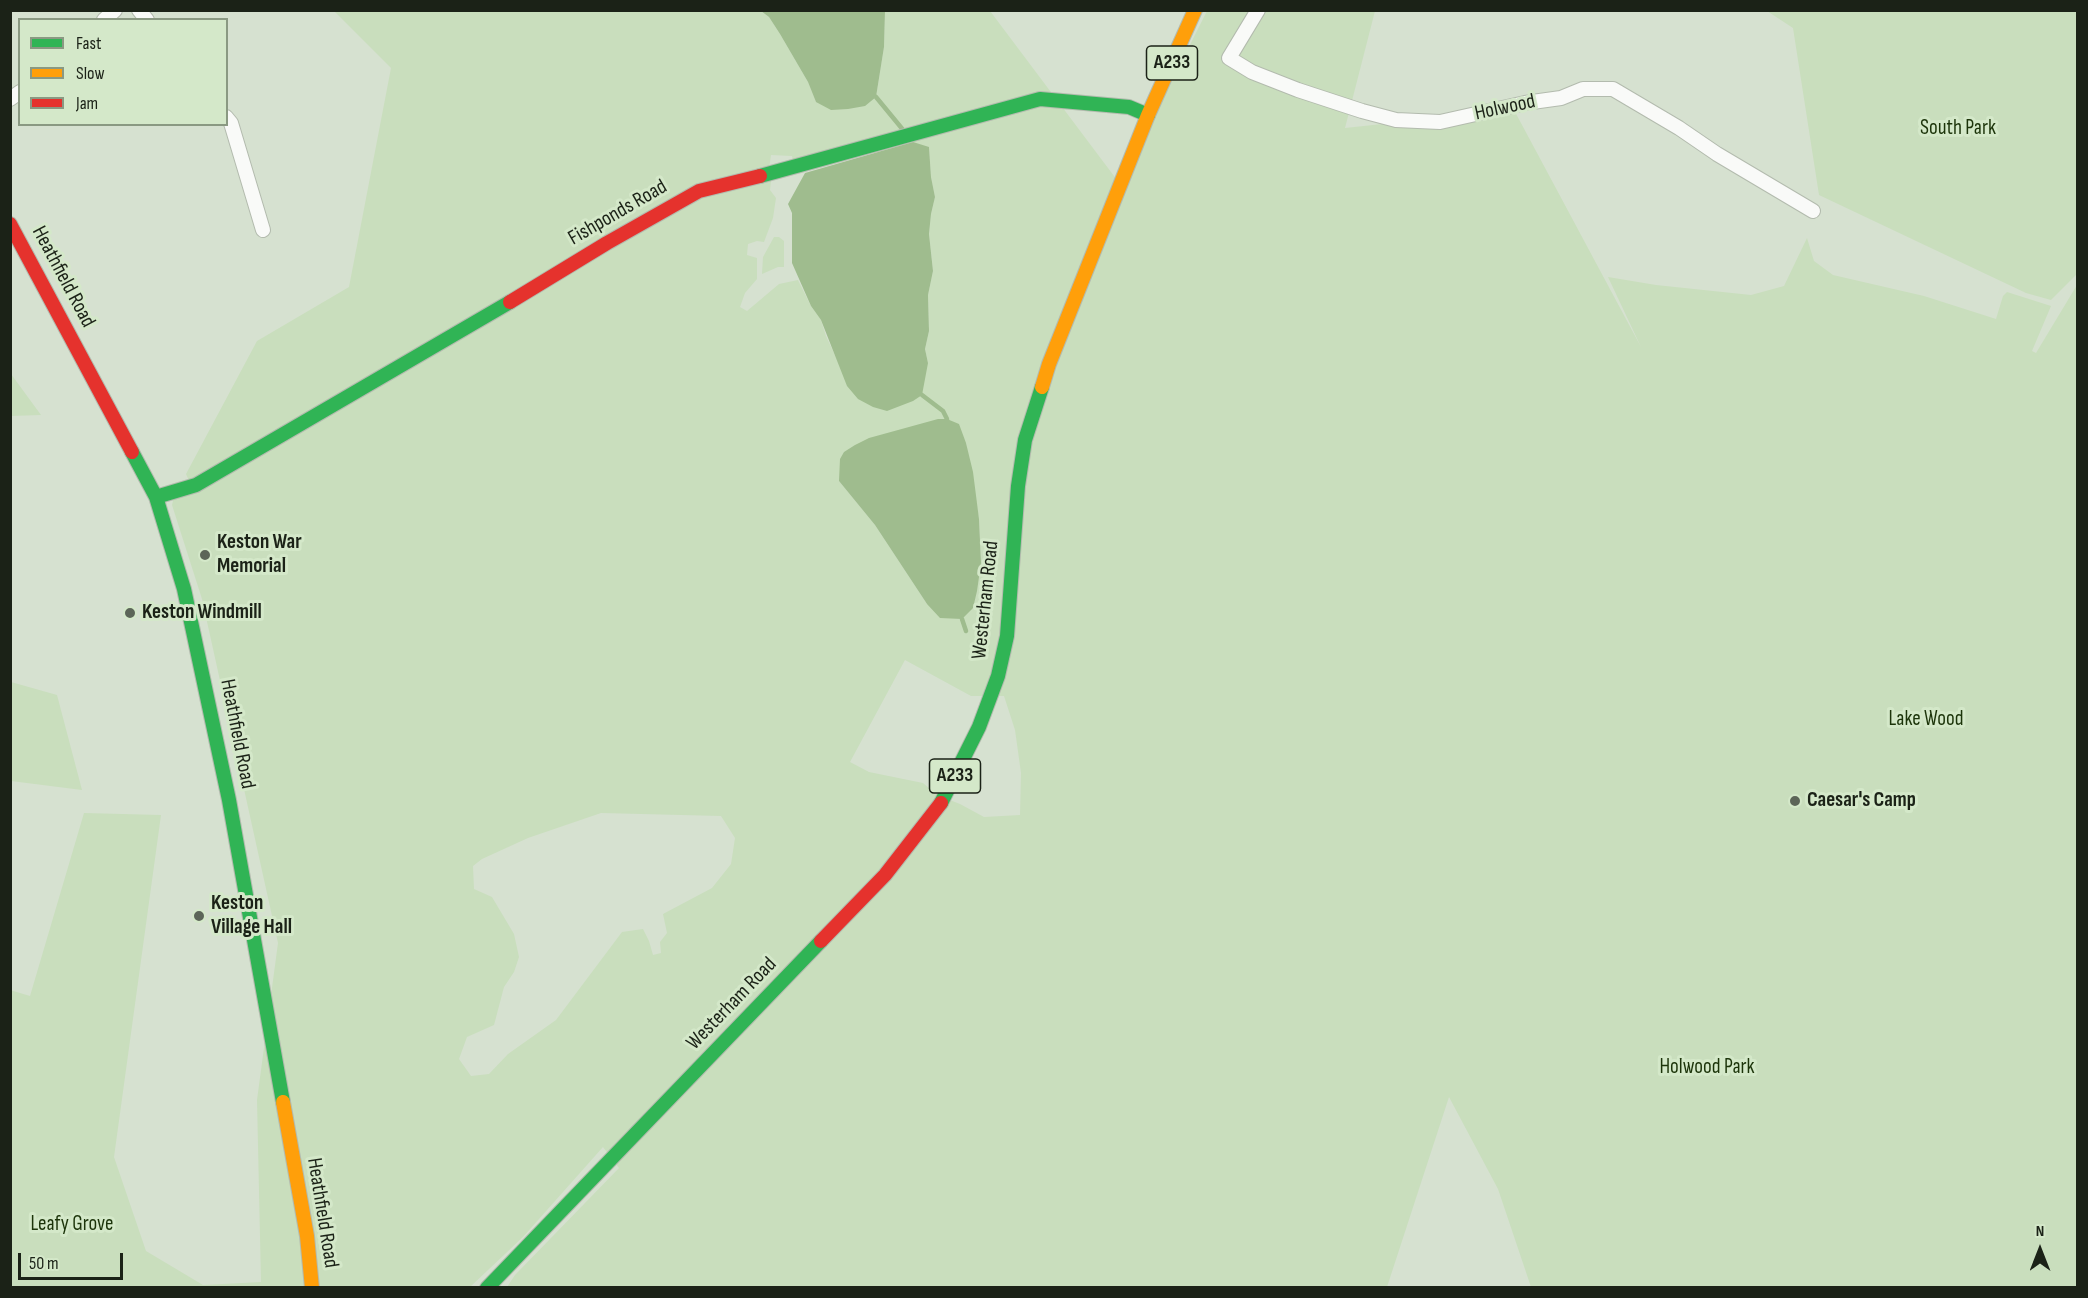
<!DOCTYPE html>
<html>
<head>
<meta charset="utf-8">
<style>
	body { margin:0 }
	#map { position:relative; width:2088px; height:1298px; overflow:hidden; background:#d6e1d0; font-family:"Sofia Sans Condensed",sans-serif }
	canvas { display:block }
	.frame { position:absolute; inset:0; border:12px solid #1b2217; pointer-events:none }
	.legend { position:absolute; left:18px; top:18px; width:210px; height:108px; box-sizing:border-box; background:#d4e8c9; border:2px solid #8a9982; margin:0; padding:8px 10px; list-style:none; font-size:18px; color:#1b2217 }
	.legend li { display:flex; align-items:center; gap:12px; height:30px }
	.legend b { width:30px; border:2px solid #8a9982 }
	.north { position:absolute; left:2010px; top:1220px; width:60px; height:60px; -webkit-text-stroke:4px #d4e8c9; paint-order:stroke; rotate:0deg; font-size:16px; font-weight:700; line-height:24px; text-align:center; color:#1b2217 }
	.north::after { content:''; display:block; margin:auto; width:21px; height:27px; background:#1b2217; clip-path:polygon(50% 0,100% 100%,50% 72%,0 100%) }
	.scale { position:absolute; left:18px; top:1253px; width:105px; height:27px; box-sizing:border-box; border:3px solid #1b2217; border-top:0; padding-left:8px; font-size:18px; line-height:21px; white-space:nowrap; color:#1b2217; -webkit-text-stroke:4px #d4e8c9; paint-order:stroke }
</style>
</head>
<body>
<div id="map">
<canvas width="2088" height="1298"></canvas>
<div class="frame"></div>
<ul class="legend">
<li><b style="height:8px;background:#30b455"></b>Fast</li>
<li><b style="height:8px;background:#ff9f0a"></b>Slow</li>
<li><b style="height:8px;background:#e5322d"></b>Jam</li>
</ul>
<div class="north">N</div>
<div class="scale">50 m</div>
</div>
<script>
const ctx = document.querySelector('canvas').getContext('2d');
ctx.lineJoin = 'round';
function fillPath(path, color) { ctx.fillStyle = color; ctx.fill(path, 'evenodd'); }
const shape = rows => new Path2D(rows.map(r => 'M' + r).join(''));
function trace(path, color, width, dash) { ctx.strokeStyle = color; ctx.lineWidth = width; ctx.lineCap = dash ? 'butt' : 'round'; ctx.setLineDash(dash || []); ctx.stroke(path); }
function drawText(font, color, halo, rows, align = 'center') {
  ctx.font = font + ' "Sofia Sans Condensed",sans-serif'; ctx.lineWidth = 6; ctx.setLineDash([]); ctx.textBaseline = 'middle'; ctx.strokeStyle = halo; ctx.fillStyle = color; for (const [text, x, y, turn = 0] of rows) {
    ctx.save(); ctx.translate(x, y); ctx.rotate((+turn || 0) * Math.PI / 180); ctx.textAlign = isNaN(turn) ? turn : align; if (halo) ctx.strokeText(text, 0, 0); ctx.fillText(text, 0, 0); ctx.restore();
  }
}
const green = shape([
	[334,11,761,11,769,17,780,34,808,82,816,102,876,97,884,47,885,11,990,11,1120,184,1207,11,1375,11,1345,128,1514,110,1641,347,1608,277,1656,285,1751,295,1784,286,1807,238,1814,261,1833,275,1924,296,1996,319,2003,296,2007,292,2051,306,2032,351,2036,353,2077,285,2077,1287,1531,1287,1498,1189,1449,1097,1387,1287,507,1287,515,1275,619,1168,603,1147,523,1237,470,1287,11,1287,10,990,30,996,84,813,161,815,114,1157,146,1251,203,1285,261,1282,257,1100,278,943,202,599,172,505,174,497,193,490,186,474,257,341,349,287,391,68],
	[929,147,931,177,935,197,931,214,929,234,933,271,928,295,929,331,925,349,928,363,841,368,826,336,821,320,811,306,798,280,779,284,747,311,740,307,745,293,757,279,757,258,747,255,748,244,757,241,764,242,773,218,776,198,770,190,771,181,769,169,771,155,792,156,793,161],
	[966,443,979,519,981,563,927,604,875,525,839,481],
	[905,660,971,696,1004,696,1015,730,1021,773,1020,815,984,817,960,804,937,795,923,783,869,772,850,762],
	[601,813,721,816,735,838,731,864,712,888,663,914,667,933,660,942,661,953,653,955,649,941,643,929,622,932,556,1020,508,1054,489,1074,471,1076,459,1059,467,1037,494,1025,504,987,514,972,519,957,514,934,492,897,474,889,473,866,482,859,528,838],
	[1767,11,2077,11,2077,274,2051,300,2026,293,1819,195,1793,28],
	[774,237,779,237,784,241,784,267,778,267,762,274,763,257],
	[11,374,41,415,11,416],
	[11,682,57,695,82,790,11,781]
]);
const water = shape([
	[761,11,885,11,884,47,876,97,865,106,848,109,831,110,816,102,808,82,780,34,769,17],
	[913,142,929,147,931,177,935,197,931,214,929,234,933,271,928,295,929,331,925,349,928,363,922,395,913,401,887,411,873,407,858,399,847,386,821,320,811,306,792,263,792,213,788,204,805,173],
	[938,419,947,419,959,424,966,443,973,472,979,519,981,563,977,591,973,608,962,619,940,618,927,604,875,525,839,481,840,459,844,452,855,445,869,438]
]);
const stream = shape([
	[876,97,904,131],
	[922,395,943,411,947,419],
	[962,619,966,631]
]);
const street = shape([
	[139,10,147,20],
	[1258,10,1229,58,1252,72,1298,90,1362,111,1396,120,1440,122,1525,103,1561,98,1583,89,1613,89,1679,128,1717,154,1813,211],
	[104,20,115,10],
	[10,99,20,92],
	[226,117,231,123,263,230]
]);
const fast = shape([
	[760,176,1040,99,1129,107,1148,115],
	[132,452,156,497,184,589,229,800,283,1102],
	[156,497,196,485,510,302],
	[941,803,979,727,998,676,1007,636,1018,486,1025,440,1042,387],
	[487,1288,821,941]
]);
const slow = shape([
	[1042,387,1049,364,1148,115,1195,10],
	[283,1102,307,1236,312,1288]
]);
const jam = shape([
	[10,224,132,452],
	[510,302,607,243,699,191,760,176],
	[821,941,885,875,941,803]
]);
const markers = [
	[205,555,6,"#5c6558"],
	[130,613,6,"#5c6558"],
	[1795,801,6,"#5c6558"],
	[199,916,6,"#5c6558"]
];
const shields = [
	[1172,63,51],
	[955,776,51]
];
const shieldNames = [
	["A233",1172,63],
	["A233",955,776]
];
const streetNames = [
	["Holwood",1505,108,-12],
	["Fishponds Road",618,213,-30],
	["Heathfield Road",63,277,62],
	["Westerham Road",986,600,-84],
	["Heathfield Road",237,734,79],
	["Westerham Road",732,1004,-46],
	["Heathfield Road",322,1213,81]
];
const parkNames = [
	["South Park",1958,129],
	["Lake Wood",1926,720],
	["Holwood Park",1707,1068],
	["Leafy Grove",72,1225]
];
const poiNames = [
	["Keston War",217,543],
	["Memorial",217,567],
	["Keston Windmill",142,613],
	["Caesar's Camp",1807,801],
	["Keston",211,904],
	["Village Hall",211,928]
];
fillPath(green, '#c9debd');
fillPath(water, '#9fbc8e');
trace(stream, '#9fbc8e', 4.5);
trace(street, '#b3bbae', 16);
trace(fast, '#b3bbae', 16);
trace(slow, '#b3bbae', 16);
trace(jam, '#b3bbae', 16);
trace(street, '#f9faf8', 14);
trace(fast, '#30b455', 14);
trace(slow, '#ff9f0a', 14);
trace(jam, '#e5322d', 14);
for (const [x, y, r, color] of markers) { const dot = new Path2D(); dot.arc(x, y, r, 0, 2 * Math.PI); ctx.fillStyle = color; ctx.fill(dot); trace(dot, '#d4e8c9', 2); }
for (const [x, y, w] of shields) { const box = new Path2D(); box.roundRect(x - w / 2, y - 17, w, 34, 4.5); ctx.fillStyle = '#d4e8c9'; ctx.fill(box); trace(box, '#1b2217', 1.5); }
drawText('bold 20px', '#1b2217', null, shieldNames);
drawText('21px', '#1b2217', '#d4e8c9', streetNames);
drawText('21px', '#1c340a', '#d4e8c9', parkNames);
drawText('bold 21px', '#1b2217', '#d4e8c9', poiNames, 'left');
</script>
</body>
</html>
